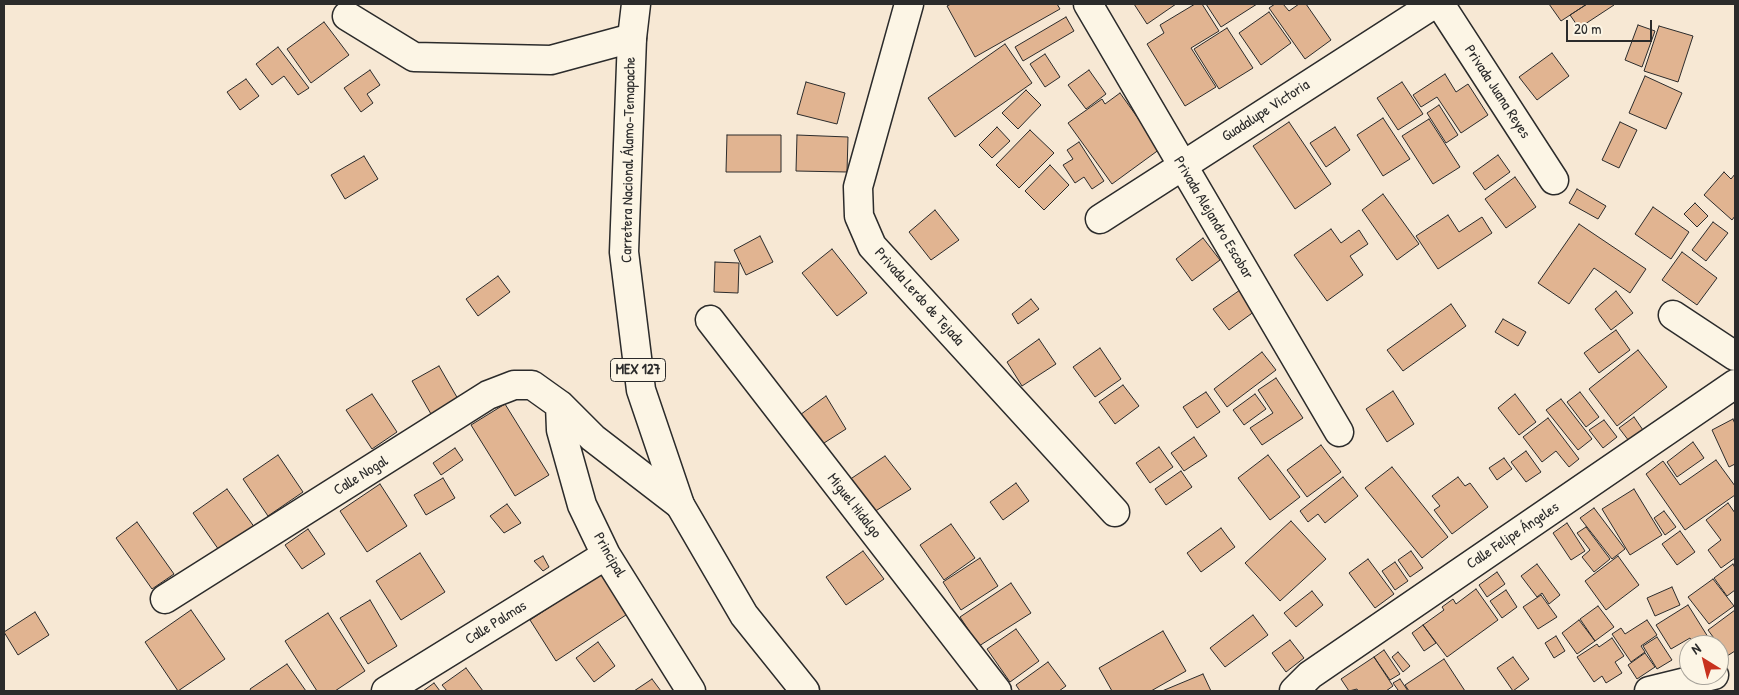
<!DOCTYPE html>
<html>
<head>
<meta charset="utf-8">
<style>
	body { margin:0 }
	#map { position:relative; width:1739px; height:695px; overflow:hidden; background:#f7e8d4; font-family:"Patrick Hand",sans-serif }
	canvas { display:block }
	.frame { position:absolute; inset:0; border:5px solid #2b2b2b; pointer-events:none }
	.north { position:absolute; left:1679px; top:635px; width:50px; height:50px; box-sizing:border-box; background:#fcf5e5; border:1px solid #a8a49b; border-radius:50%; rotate:324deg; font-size:14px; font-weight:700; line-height:20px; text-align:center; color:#2b2b2b }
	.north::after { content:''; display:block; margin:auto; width:18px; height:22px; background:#c8321e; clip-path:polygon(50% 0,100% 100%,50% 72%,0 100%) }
	.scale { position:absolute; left:1566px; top:20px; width:86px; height:22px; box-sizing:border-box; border:2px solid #2b2b2b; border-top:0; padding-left:6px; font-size:15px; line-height:18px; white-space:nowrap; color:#2b2b2b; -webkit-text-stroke:4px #fcf5e5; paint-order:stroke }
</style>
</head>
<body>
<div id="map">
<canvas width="1739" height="695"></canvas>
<div class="frame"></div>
<div class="north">N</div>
<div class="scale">20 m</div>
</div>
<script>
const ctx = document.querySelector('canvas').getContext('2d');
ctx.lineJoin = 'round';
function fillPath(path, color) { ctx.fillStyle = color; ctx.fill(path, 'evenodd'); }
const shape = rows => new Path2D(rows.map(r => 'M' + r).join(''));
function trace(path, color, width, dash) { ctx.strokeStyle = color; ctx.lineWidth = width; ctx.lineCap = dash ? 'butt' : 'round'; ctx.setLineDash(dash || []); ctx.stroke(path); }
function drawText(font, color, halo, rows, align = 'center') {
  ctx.font = font + ' "Patrick Hand",sans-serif'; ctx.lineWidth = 5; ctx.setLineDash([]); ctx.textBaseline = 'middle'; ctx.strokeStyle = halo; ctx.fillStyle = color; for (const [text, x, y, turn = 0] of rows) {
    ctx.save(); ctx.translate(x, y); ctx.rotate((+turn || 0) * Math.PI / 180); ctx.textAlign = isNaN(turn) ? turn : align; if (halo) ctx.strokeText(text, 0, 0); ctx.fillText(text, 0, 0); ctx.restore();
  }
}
const building = shape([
	[951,4,1057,4,1060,9,975,57,947,6,951,4],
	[1134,4,1176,4,1147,24,1134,4],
	[1195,4,1202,4,1219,31,1191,48,1216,87,1185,106,1147,44,1164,33,1160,25,1195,4],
	[1206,4,1257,4,1221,27,1206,4],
	[1275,4,1283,4,1289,11,1299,4,1306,4,1331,40,1305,59,1269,8,1275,4],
	[1549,4,1587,4,1561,21,1549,4],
	[1587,4,1613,4,1614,5,1579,28,1570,15,1587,4],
	[1269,12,1291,43,1261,65,1239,33,1269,12],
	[1066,17,1074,31,1023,61,1015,47,1066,17],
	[324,22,349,55,311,83,287,49,324,22],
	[1638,25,1655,31,1642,67,1625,60,1638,25],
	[1659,26,1693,36,1678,82,1644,71,1659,26],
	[1227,28,1253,68,1219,89,1194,49,1227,28],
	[1005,44,1032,83,955,137,928,98,1005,44],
	[278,47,309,88,298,95,284,76,272,85,256,64,278,47],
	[1552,53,1569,76,1537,100,1519,77,1552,53],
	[1045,54,1060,77,1045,87,1030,64,1045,54],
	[370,70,380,85,367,94,373,103,361,112,344,88,370,70],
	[1089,70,1106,94,1086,109,1068,85,1089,70],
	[1445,74,1456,92,1468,84,1488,115,1461,133,1437,97,1421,107,1413,95,1445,74],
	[1645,76,1682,93,1666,129,1629,113,1645,76],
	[246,79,259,96,240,110,227,92,246,79],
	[806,82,845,93,837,124,797,114,806,82],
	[1402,82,1423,114,1398,130,1377,98,1402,82],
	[1026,90,1041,105,1018,129,1002,113,1026,90],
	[1120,93,1160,149,1112,184,1068,123,1102,99,1105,104,1120,93],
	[1439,105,1458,135,1446,143,1427,113,1439,105],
	[1383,118,1410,159,1383,176,1357,135,1383,118],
	[1429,119,1460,167,1433,184,1402,136,1429,119],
	[1289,122,1331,184,1295,209,1253,146,1289,122],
	[1620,122,1637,130,1619,168,1602,160,1620,122],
	[997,127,1010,141,992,158,979,145,997,127],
	[1335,127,1350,150,1326,167,1310,143,1335,127],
	[1030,130,1054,153,1019,188,996,165,1030,130],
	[727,135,781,135,781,172,726,172,727,135],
	[797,135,848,137,847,172,796,171,797,135],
	[1079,142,1104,181,1092,189,1084,177,1075,183,1063,165,1073,159,1067,150,1079,142],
	[1498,155,1510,172,1485,190,1473,173,1498,155],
	[364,156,378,179,345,199,331,175,364,156],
	[1050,165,1069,185,1044,210,1025,191,1050,165],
	[1724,172,1731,179,1735,174,1735,216,1732,220,1704,195,1724,172],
	[1515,177,1536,207,1506,228,1485,199,1515,177],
	[1577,189,1606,206,1598,219,1569,203,1577,189],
	[1383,194,1419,244,1397,260,1362,210,1383,194],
	[1695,203,1708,216,1697,227,1684,214,1695,203],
	[1653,207,1689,232,1671,259,1635,234,1653,207],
	[935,210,959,240,931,260,909,232,935,210],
	[1448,215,1459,232,1482,217,1492,233,1438,269,1416,236,1448,215],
	[1713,222,1728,233,1706,261,1692,250,1713,222],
	[1579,224,1646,269,1630,293,1594,268,1569,304,1538,283,1579,224],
	[1331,229,1341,243,1359,230,1368,244,1350,256,1363,275,1327,301,1294,255,1331,229],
	[760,236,773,262,746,275,734,250,760,236],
	[1203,238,1220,260,1192,281,1176,259,1203,238],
	[832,249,867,293,837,316,802,273,832,249],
	[1682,252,1717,278,1697,305,1662,280,1682,252],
	[715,262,739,263,738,293,714,292,715,262],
	[498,276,510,292,478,316,466,299,498,276],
	[1240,290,1255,311,1229,330,1213,309,1240,290],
	[1616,291,1633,313,1611,330,1595,309,1616,291],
	[1031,299,1039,309,1018,324,1012,314,1031,299],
	[1451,304,1466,326,1403,371,1387,350,1451,304],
	[1503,319,1526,332,1518,346,1495,332,1503,319],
	[1616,330,1630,350,1599,373,1584,353,1616,330],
	[1039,339,1056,364,1022,386,1007,362,1039,339],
	[1100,348,1121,379,1095,397,1073,367,1100,348],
	[1638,350,1667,387,1617,426,1589,389,1638,350],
	[1262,352,1276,370,1227,407,1214,389,1262,352],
	[439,366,458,399,431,414,412,381,439,366],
	[1276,378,1303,418,1262,445,1250,428,1273,413,1258,390,1276,378],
	[1123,385,1139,406,1115,424,1099,402,1123,385],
	[1393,391,1414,424,1387,442,1366,409,1393,391],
	[1206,392,1220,412,1197,428,1183,407,1206,392],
	[1580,392,1599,417,1586,427,1567,402,1580,392],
	[372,394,397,432,372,449,346,410,372,394],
	[1255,394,1266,409,1244,425,1233,410,1255,394],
	[1515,394,1536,422,1519,435,1498,408,1515,394],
	[826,396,846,429,813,450,793,420,826,396],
	[1561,399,1592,439,1578,450,1546,410,1561,399],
	[505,404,549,475,515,496,471,425,505,404],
	[1634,417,1643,430,1629,441,1619,428,1634,417],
	[1548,418,1579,459,1569,467,1556,451,1542,462,1523,437,1548,418],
	[1733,419,1735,424,1735,464,1729,467,1712,430,1733,419],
	[1604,420,1617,437,1603,448,1589,430,1604,420],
	[1194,437,1207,456,1184,471,1171,453,1194,437],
	[1693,442,1704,458,1677,477,1667,462,1693,442],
	[1321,445,1341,472,1307,497,1287,470,1321,445],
	[1159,447,1173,467,1150,483,1136,463,1159,447],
	[455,448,463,460,441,475,433,463,455,448],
	[1526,451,1541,472,1526,482,1511,462,1526,451],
	[278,455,303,492,268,516,243,479,278,455],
	[1268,455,1300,497,1270,520,1238,478,1268,455],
	[885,456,911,489,869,515,846,482,885,456],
	[1504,458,1512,469,1497,480,1489,468,1504,458],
	[1716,460,1735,486,1735,495,1685,530,1646,474,1663,461,1680,485,1716,460],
	[1392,467,1448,537,1422,558,1365,488,1392,467],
	[1181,471,1192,487,1166,505,1155,489,1181,471],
	[1343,477,1358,496,1325,523,1318,514,1308,522,1300,511,1343,477],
	[1458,477,1465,486,1470,483,1488,507,1452,534,1434,510,1440,506,1432,496,1458,477],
	[443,478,455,498,426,515,414,495,443,478],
	[1016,483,1029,501,1003,520,990,502,1016,483],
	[380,484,407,526,367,552,340,511,380,484],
	[227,489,255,528,221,553,193,513,227,489],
	[1634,489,1662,535,1630,555,1602,509,1634,489],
	[1728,503,1735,513,1735,558,1721,568,1708,550,1721,540,1706,520,1728,503],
	[507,504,521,523,504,533,490,516,507,504],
	[1594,508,1625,549,1612,559,1580,518,1594,508],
	[1664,511,1676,527,1665,535,1654,518,1664,511],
	[1291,521,1326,559,1280,601,1245,563,1291,521],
	[137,522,174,574,152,589,116,538,137,522],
	[1567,523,1585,551,1571,560,1553,533,1567,523],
	[951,524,975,558,944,580,920,545,951,524],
	[1586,527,1610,559,1594,572,1582,557,1590,550,1577,533,1586,527],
	[1221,528,1235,547,1201,572,1187,553,1221,528],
	[308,529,325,554,302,569,285,545,308,529],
	[1680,531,1695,552,1677,565,1662,544,1680,531],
	[863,551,884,579,846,605,826,577,863,551],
	[1411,551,1423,568,1410,577,1398,560,1411,551],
	[420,553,445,592,401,620,376,581,420,553],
	[543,556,549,567,543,571,534,561,543,556],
	[1618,556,1639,585,1606,610,1585,581,1618,556],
	[980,558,998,586,961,610,943,582,980,558],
	[1368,559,1394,594,1375,608,1349,573,1368,559],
	[1395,562,1408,581,1395,590,1382,571,1395,562],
	[1537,564,1560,595,1549,604,1542,593,1537,597,1521,576,1537,564],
	[1733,564,1735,568,1735,590,1727,596,1714,578,1733,564],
	[605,571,632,611,556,661,530,620,605,571],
	[1497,572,1505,584,1487,597,1479,585,1497,572],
	[1713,579,1734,606,1709,624,1688,597,1713,579],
	[1011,583,1031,613,979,646,960,617,1011,583],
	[1672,587,1680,605,1655,616,1647,598,1672,587],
	[1476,589,1498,620,1447,657,1423,625,1444,610,1442,607,1453,599,1456,604,1476,589],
	[1506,590,1517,607,1502,618,1490,601,1506,590],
	[1312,591,1323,605,1296,627,1284,613,1312,591],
	[1541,595,1557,617,1538,629,1523,607,1541,595],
	[370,600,397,646,368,664,340,618,370,600],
	[1688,605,1713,645,1694,645,1690,638,1671,649,1656,625,1688,605],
	[1598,606,1614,627,1595,641,1580,619,1598,606],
	[191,610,225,659,178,691,145,642,191,610],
	[1735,610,1735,651,1727,656,1708,630,1735,610],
	[35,612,49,635,18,655,4,632,35,612],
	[328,613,365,671,335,691,317,691,285,641,328,613],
	[1253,615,1268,635,1225,667,1210,648,1253,615],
	[1579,620,1595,641,1577,654,1562,633,1579,620],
	[1647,620,1657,635,1641,646,1645,652,1631,662,1612,634,1621,628,1625,634,1647,620],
	[1423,625,1436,643,1424,651,1412,633,1423,625],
	[1016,629,1039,661,1010,682,987,649,1016,629],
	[1163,631,1186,671,1151,691,1112,691,1099,668,1163,631],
	[1556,636,1565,651,1554,658,1545,643,1556,636],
	[1657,637,1672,660,1657,669,1643,646,1657,637],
	[1612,638,1624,656,1615,662,1622,673,1606,683,1602,676,1594,682,1577,657,1597,644,1599,647,1612,638],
	[1290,640,1304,658,1286,672,1272,653,1290,640],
	[598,642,615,666,594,682,576,658,598,642],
	[1384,650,1400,674,1390,680,1374,657,1384,650],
	[1398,652,1410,666,1403,672,1392,657,1398,652],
	[1645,653,1655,667,1637,679,1628,665,1645,653],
	[1374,657,1393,686,1386,691,1358,691,1357,689,1349,691,1341,679,1374,657],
	[1513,657,1529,679,1513,691,1497,668,1513,657],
	[1444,659,1465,691,1409,691,1405,685,1444,659],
	[1048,662,1066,686,1059,691,1020,691,1016,685,1048,662],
	[287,664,306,691,251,691,250,689,287,664],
	[466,668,483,691,447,691,442,685,466,668],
	[1203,674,1211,691,1162,691,1203,674],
	[652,679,661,691,634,691,652,679],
	[1400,679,1408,691,1396,691,1398,690,1393,683,1400,679],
	[434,683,440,691,423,691,434,683]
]);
const minor = shape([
	[909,4,858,187,859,216,872,246,1115,512],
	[1088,4,1339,432],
	[1440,4,1554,180],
	[347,16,414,57,551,60,632,38],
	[1100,219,1434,4],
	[1673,315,1735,356],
	[710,320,997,691],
	[560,405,561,430,582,505,606,555,691,691],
	[165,599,488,395,514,385,532,385,560,405,593,438,680,505],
	[386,691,606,555],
	[1294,691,1310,675,1735,384],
	[1649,691,1714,675]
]);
const major = shape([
	[636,4,632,38,624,252,641,390,680,505,744,615,805,691]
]);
const shields = [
	[638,370,55]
];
const shieldNames = [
	["MEX 127",638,370]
];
const streetNames = [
	["Privada Juana Reyes",1497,92,57],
	["Guadalupe Victoria",1266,111,-33],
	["Carretera Nacional Álamo-Temapache",629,160,-89],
	["Privada Alejandro Escobar",1213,218,59],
	["Privada Lerdo de Tejada",919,297,48],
	["Calle Nogal",361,476,-32],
	["Miguel Hidalgo",854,506,52],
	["Calle Felipe Ángeles",1513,536,-34],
	["Principal",609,555,60],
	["Calle Palmas",496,623,-32]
];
fillPath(building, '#e1b491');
trace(building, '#2b2b2b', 1);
trace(minor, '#2b2b2b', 31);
trace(major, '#2b2b2b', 31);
trace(minor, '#fcf5e5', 28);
trace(major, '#fcf5e5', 28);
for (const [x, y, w] of shields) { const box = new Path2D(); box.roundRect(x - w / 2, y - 11.5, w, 23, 4); ctx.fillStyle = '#fcf5e5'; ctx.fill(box); trace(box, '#2b2b2b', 1); }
drawText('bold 14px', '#2b2b2b', null, shieldNames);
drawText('15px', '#2b2b2b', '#fcf5e5', streetNames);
</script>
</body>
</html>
